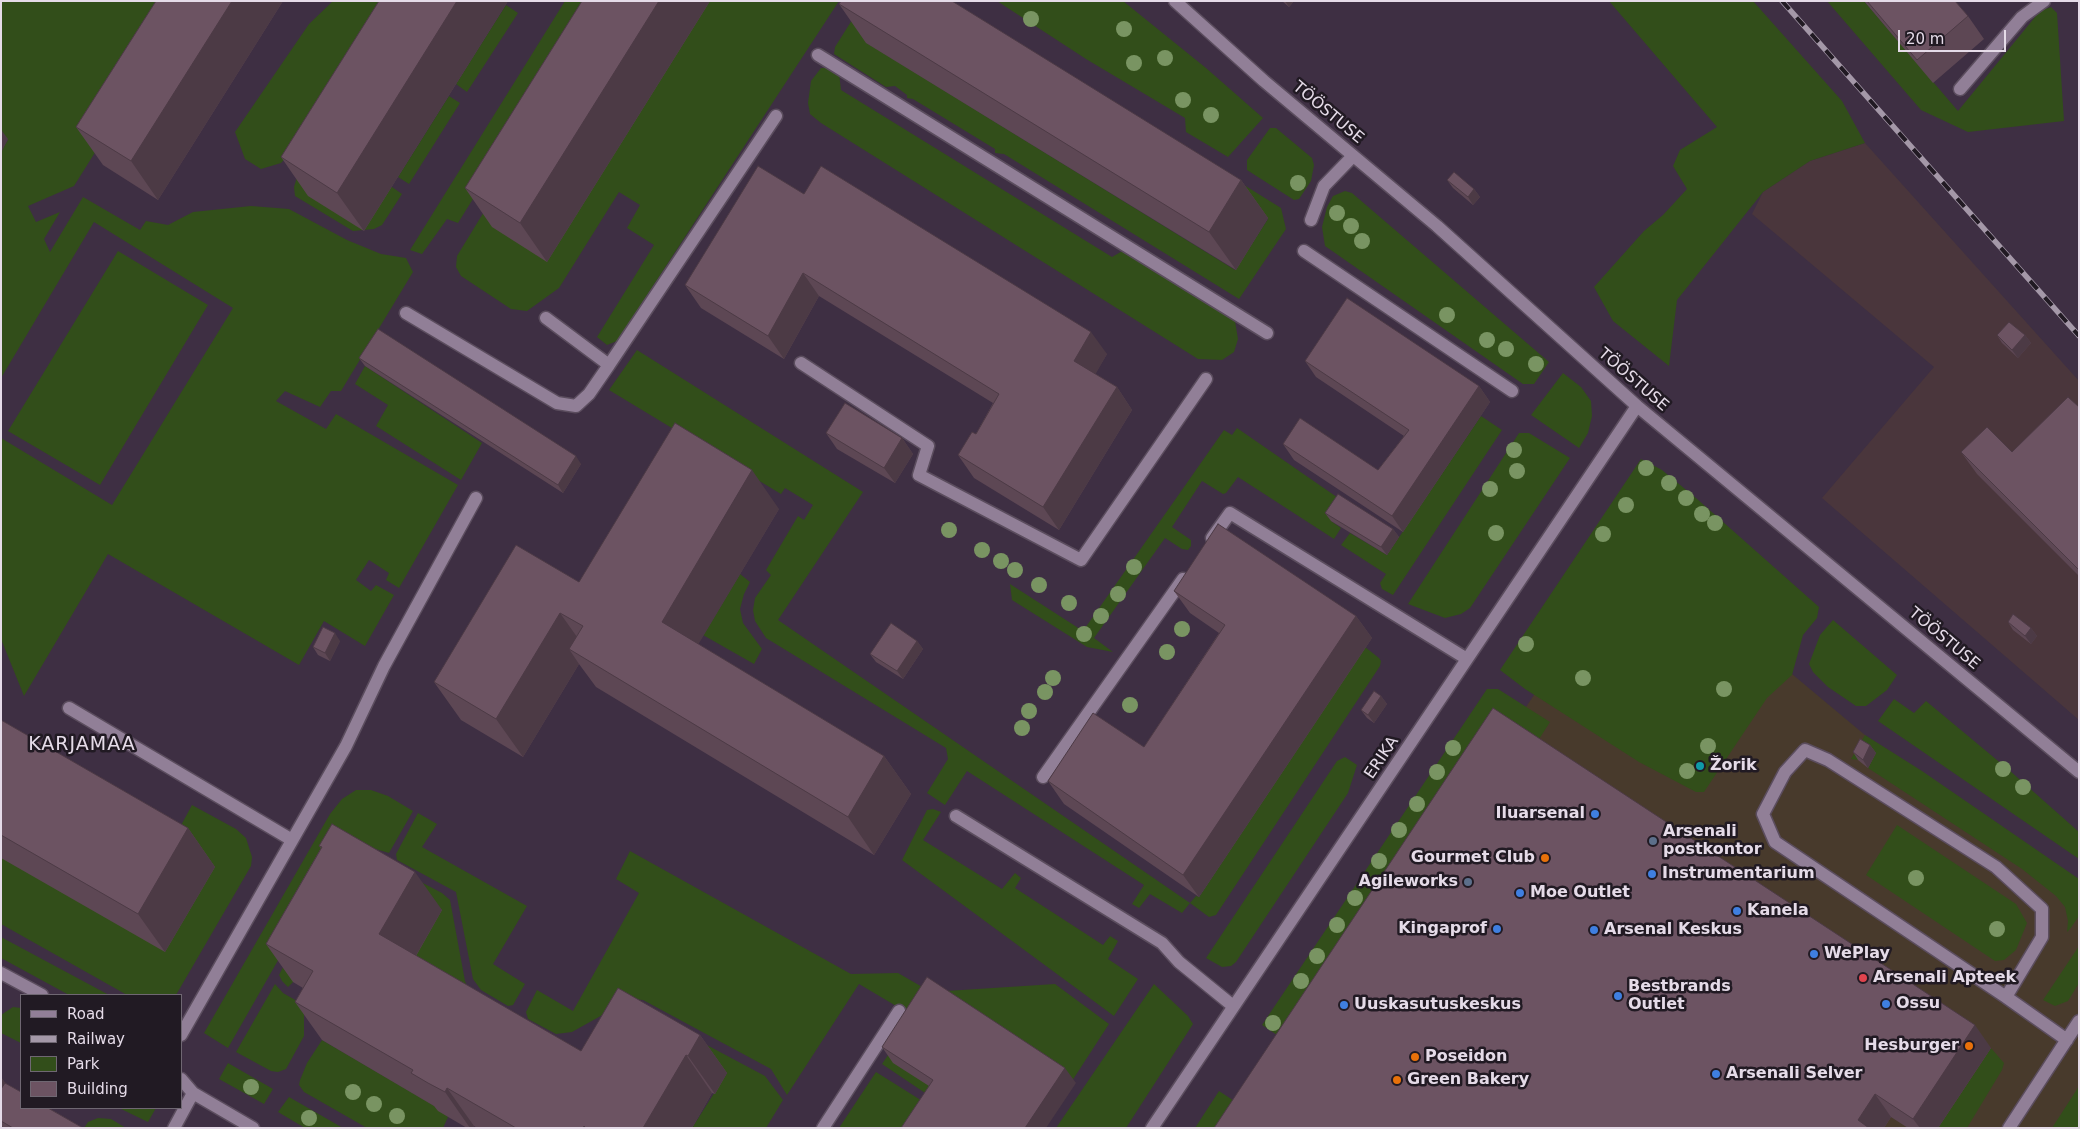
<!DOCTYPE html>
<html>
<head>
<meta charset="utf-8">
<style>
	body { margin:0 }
	#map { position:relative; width:2080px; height:1129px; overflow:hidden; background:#3e2f43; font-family:"DejaVu Sans",sans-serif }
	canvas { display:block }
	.frame { position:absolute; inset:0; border:2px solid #e5dbe8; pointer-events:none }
	.legend { position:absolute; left:20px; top:994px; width:162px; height:115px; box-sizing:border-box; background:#211a23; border:1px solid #6f6772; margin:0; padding:6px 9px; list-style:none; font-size:15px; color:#e5dbe8 }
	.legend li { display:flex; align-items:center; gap:10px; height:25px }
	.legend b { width:25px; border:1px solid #6f6772 }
	.scale { position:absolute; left:1898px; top:30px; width:108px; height:22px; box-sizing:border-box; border:2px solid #e5dbe8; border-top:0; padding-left:6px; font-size:15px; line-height:18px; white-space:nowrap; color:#e5dbe8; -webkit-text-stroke:4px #211a23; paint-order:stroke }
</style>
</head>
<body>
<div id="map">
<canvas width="2080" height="1129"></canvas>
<div class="frame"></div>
<ul class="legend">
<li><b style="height:6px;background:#917f97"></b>Road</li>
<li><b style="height:6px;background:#a498a8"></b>Railway</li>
<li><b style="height:14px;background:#324e1a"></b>Park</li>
<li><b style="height:14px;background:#6c5362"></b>Building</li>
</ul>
<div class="scale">20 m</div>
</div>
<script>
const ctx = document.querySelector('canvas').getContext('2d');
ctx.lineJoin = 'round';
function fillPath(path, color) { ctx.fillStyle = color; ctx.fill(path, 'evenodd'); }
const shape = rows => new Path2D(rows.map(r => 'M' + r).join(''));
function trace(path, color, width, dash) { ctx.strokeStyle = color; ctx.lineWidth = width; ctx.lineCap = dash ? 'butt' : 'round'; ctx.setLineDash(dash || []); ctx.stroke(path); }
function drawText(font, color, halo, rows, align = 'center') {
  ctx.font = font + ' "DejaVu Sans",sans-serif'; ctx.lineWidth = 5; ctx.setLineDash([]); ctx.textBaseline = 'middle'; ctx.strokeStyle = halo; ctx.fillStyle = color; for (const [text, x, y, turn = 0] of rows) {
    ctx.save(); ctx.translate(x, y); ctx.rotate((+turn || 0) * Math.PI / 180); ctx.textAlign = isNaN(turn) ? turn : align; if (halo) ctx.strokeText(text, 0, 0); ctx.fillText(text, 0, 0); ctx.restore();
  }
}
const commercial = shape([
	[1780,664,2079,914,2079,1105,2055,1128,1245,1128,1544,680]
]);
const industrial = shape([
	[1865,143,2079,381,2079,720,1822,498,1934,367,1752,214,1763,192,1810,161]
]);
const green = shape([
	[1,1,158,1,116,119,74,186,28,206,36,222,60,212,44,239,50,252,83,197,140,230,146,221,168,225,193,212,251,206,289,209,347,240,381,254,406,258,413,272,341,391,331,391,320,407,285,391,276,401,326,429,336,414,458,485,399,588,386,580,389,573,369,560,356,580,371,591,376,585,394,595,365,646,324,621,299,665,108,554,24,696,1,639,1,438,112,505,233,308,94,222,1,378,1,151,8,140,1,136],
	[333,1,400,1,334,107,281,163,261,169,245,159,235,132,309,24],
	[565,1,596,1,458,223,447,219,422,254,410,250],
	[710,1,839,1,617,341,607,345,597,337,654,245,627,228,640,205,619,192,559,288,527,311,511,309,461,276,456,267,457,256,507,174],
	[864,1,867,43,1235,270,1268,219,1236,180,1281,208,1286,229,1239,299,1004,154,995,153,995,149,913,99,907,98,907,95,895,86,886,87,834,54,835,47],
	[997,1,1123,1,1206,68,1263,118,1228,157,1186,132,1185,118,1086,59],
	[1609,1,1753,1,1842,101,1865,143,1810,161,1763,192,1677,300,1669,366,1613,321,1594,287,1644,231,1663,215,1687,189,1673,166,1680,150,1717,127],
	[1827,1,1864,1,1958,111,2040,11,2051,7,2057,13,2064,121,1968,132,1921,110],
	[506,5,518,13,467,92,456,84],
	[821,68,830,68,839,73,841,90,1112,257,1124,250,1235,321,1238,339,1234,352,1222,360,1198,359,821,123,810,114,808,103,811,81],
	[449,96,460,103,409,184,398,177],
	[1270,128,1276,128,1312,158,1314,165,1311,181,1299,199,1294,200,1247,170,1247,160],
	[298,174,392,187,402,194,382,225,374,229,353,231,295,196,294,187],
	[1345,191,1352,193,1549,362,1534,384,1523,384,1325,246,1322,227,1327,207,1333,196],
	[118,251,208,305,100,485,8,431],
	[637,350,863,492,778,620,1190,903,1196,896,1199,897,1365,647,1379,658,1381,661,1380,666,1216,915,1209,917,1190,903,1182,913,1150,894,1139,908,1132,904,1144,885,967,771,945,805,927,793,948,759,946,748,766,638,755,621,753,610,755,598,771,575,766,570,798,516,804,520,813,505,785,488,781,494,609,390],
	[365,366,482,443,461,480,376,426,388,405,355,384],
	[1563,373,1581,387,1591,401,1592,416,1588,433,1579,448,1531,415],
	[1481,416,1502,430,1393,595,1382,589,1380,583,1386,574,1341,545,1350,533,1387,555],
	[1237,428,1344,502,1331,521,1341,528,1334,539,1238,477,1226,493,1223,494,1202,481,1172,527,1191,540,1191,546,1188,550,1182,549,1165,538,1094,638,1113,652,1087,647,1012,600,1010,584,1083,631,1224,430,1232,435],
	[1519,433,1529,433,1570,458,1470,608,1461,614,1445,618,1408,604],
	[1641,459,1662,470,1696,498,1819,607,1817,618,1803,635,1792,675,1767,698,1704,792,1696,792,1639,762,1525,689,1500,670],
	[740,574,750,582,744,594,740,609,743,623,762,649,754,664,703,635],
	[1833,620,1897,675,1887,690,1866,706,1856,706,1828,687,1813,672,1809,664,1820,635],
	[1487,689,1498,689,1550,722,1534,747,1298,1049,1262,1025],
	[1894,699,1914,713,1926,701,2009,770,2079,832,2079,859,1878,721],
	[1865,735,1922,771,2079,879,2079,916,2070,929,2067,932,2068,921,2065,907,2056,896,2022,869,1868,768,1876,753,1858,760,1851,759],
	[1345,757,1357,765,1348,793,1236,962,1231,966,1222,967,1206,958,1337,761],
	[356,790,371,790,388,796,413,811,389,853,362,845,341,850,228,1048,204,1033,330,814,342,799],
	[192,805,236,829,246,838,252,857,251,866,176,995,127,995,1,924,1,857,172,842],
	[933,809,941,812,923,840,1002,889,1015,873,1021,878,1015,888,1103,945,1110,936,1118,941,1108,959,1138,979,1114,1016,902,860,927,810],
	[418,813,437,824,422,847,527,906,493,964,525,984,513,1005,508,1006,481,990,473,979,456,892,397,860,396,854],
	[1897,825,2016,904,2027,923,2016,950,2004,960,1995,961,1866,875],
	[630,851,851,974,898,973,924,988,908,1013,859,984,787,1095,771,1069,643,1000,631,999,572,1032,556,1034,528,1019,526,1012,537,990,573,1011,639,893,616,879],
	[348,857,373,857,442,893,450,900,465,981,469,991,406,973,349,885,293,982,288,987,282,981,279,975,282,969],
	[1,937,109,995,69,995,1,958],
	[2079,946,2079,983,2068,1001,2055,1006,2043,1000],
	[275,984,283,993,304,1005,304,1036,286,1069,278,1072,271,1071,236,1052],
	[1055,984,1109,1024,1072,1081,941,1094,937,1101,882,1064,931,992],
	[1154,984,1188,1016,1193,1024,1126,1128,1056,1128],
	[13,1007,21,1008,21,1043,1,1033,1,1015],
	[673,1027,765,1076,783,1100,766,1128,692,1128,727,1073],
	[322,1040,440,1109,448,1117,443,1128,367,1128,304,1092,299,1085,300,1080,307,1063],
	[1991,1048,2004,1063,2002,1070,1967,1128,1938,1128],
	[228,1063,273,1089,264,1104,219,1079],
	[876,1072,935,1109,923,1128,839,1128],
	[2079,1086,2079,1128,2052,1128,2072,1097],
	[1219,1091,1254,1114,1245,1128,1195,1128],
	[289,1097,343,1128,305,1128,278,1112],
	[119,1108,156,1108,148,1122],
	[98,1118,111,1119,126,1128,84,1128,88,1122]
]);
const minor = shape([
	[1175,1,1264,81,1437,226,1637,406,2079,772],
	[818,55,1267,333],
	[1960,89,2022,17,2044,1],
	[1311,220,1324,186,1353,156],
	[1304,251,1512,391],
	[406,313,557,403,576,406,589,394,609,365],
	[546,318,609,365,776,116],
	[801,363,928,446,919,475,1081,560,1206,379],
	[1212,538,1230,513,1467,659],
	[69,708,292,840],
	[1043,777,1183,579],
	[956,816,1162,943,1179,962,1233,1006],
	[1,973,42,995],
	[2006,997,2042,937,2042,909,1996,867,1828,760,1805,750,1785,772,1763,814,1775,842,2006,997,2067,1040],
	[181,1035,346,746,384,666,476,498],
	[181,1079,193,1093,253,1128],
	[174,1128,193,1093],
	[823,1128,899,1011],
	[1152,1128,1637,406],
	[2009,1128,2079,1021]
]);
const rail = shape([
	[1782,1,2079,336]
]);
const trees = [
	[1031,19],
	[1124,29],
	[1165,58],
	[1134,63],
	[1183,100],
	[1211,115],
	[1298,183],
	[1337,213],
	[1351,226],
	[1362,241],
	[1447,315],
	[1487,340],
	[1506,349],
	[1536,364],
	[1514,450],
	[1646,468],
	[1517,471],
	[1669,483],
	[1490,489],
	[1686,498],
	[1626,505],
	[1702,514],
	[1715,523],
	[949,530],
	[1496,533],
	[1603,534],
	[982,550],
	[1001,561],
	[1134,567],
	[1015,570],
	[1039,585],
	[1118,594],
	[1069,603],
	[1101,616],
	[1182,629],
	[1084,634],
	[1526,644],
	[1167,652],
	[1053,678],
	[1583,678],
	[1724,689],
	[1045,692],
	[1130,705],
	[1029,711],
	[1022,728],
	[1708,746],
	[1453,748],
	[2003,769],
	[1687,771],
	[1437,772],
	[2023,787],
	[1417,804],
	[1399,830],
	[1379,861],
	[1916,878],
	[1355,898],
	[1337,925],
	[1997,929],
	[1317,956],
	[1301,981],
	[1273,1023],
	[251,1087],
	[353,1092],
	[374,1104],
	[397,1116],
	[309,1118]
];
const wall = shape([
	[156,1,283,1,158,200,103,165,76,127],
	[379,1,508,1,364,231,308,196,281,157],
	[582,1,710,1,547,262,492,227,465,188],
	[1282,1,1294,1,1289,7],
	[1864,1,1955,1,1968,16,1984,39,1933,83],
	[839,4,1241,180,1268,218,1236,270,866,43],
	[1447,180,1474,189,1480,197,1473,205,1453,188],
	[804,194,1107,354,1095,374,1117,387,1132,410,1059,530,974,478,958,455,976,434,993,403,819,296,784,359,701,308,685,285],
	[1997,335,2025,335,2031,343,2018,358,2002,343],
	[359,358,581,464,563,493,365,366],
	[1305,361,1479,386,1490,402,1403,532,1294,460,1283,444,1378,470,1404,436,1316,377],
	[2079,407,2079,576,1977,474,1961,452,2012,452],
	[826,433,902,438,913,454,895,483,837,449],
	[779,509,698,644,884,756,911,794,874,855,596,687,579,664,523,757,461,720,434,682,579,582],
	[1325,513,1393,529,1399,537,1387,555,1331,521],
	[1174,591,1356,616,1372,638,1199,897,1064,804,1048,781,1144,747,1219,633,1190,613],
	[2008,622,2031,628,2037,636,2031,644,2013,630],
	[340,641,330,661,318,655,313,647],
	[917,641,923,649,903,679,876,662,870,654],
	[1381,696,1387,704,1374,723,1367,718,1361,710],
	[1,720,188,828,215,867,165,952,1,858],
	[1870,745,1876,753,1868,768,1858,760,1853,752],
	[319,846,442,910,416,956,581,1051,700,1035,727,1073,715,1094,712,1093,692,1128,477,1128,474,1126,473,1128,467,1128,438,1111,434,1106,322,1040,295,1002,303,988,293,982,266,944,321,848],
	[882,1047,1076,1083,929,1086,893,1063],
	[1991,1048,1938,1128,1908,1128,1891,1117,1884,1128,1214,1128],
	[1,1077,5,1083,83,1128,5,1128,1,1126]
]);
const shadedWall = shape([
	[232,1,283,1,158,200,131,161],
	[457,1,508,1,364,231,337,193],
	[659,1,710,1,547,262,520,223],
	[1285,1,1294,1,1289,7],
	[2,131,8,139,2,151,1,133],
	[1241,180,1268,218,1236,270,1209,232],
	[1474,189,1480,197,1473,205,1468,197],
	[803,273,819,296,784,359,768,336],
	[1091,332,1107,354,1090,384,1074,361],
	[2025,335,2031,343,2018,358,2012,350],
	[1479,386,1490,402,1403,532,1392,516],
	[1117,387,1132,410,1059,530,1043,507],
	[902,438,913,454,895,483,884,468],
	[576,456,581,464,563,493,558,485],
	[752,470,779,509,689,660,662,622],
	[1393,529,1399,537,1387,555,1381,547],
	[560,613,587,651,569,649,579,664,523,757,496,719],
	[1356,616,1372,638,1199,897,1183,875],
	[2031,628,2037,636,2031,644,2025,636],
	[335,633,340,641,330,661,325,653],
	[917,641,923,649,903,679,897,671],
	[1381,696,1387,704,1374,723,1368,715],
	[1870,745,1876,753,1868,768,1863,760],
	[884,756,911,794,874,855,848,817],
	[188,828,215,867,165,952,138,914],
	[415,872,442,910,406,973,379,934],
	[1975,1025,1991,1048,1938,1128,1920,1128,1913,1119],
	[700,1035,727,1073,715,1094,688,1056],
	[686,1055,712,1093,692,1128,643,1128],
	[1065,1068,1076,1083,1046,1128,1025,1128],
	[1,1077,11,1091,1,1107],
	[447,1088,474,1126,473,1128,470,1128,445,1092],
	[1875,1094,1891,1117,1884,1128,1863,1128,1858,1120]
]);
const building = shape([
	[156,1,232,1,131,161,76,127,156,1],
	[379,1,457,1,337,193,281,157,379,1],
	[582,1,659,1,520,223,465,188,582,1],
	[841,1,952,1,1241,180,1209,232,839,4,841,1],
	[1867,1,1955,1,1968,16,1917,60,1867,1],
	[758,166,804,194,821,166,1091,332,1074,361,1117,387,1043,507,958,455,972,432,976,434,999,394,803,273,768,336,685,285,758,166],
	[1454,172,1474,189,1468,197,1447,180,1454,172],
	[1347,298,1479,386,1392,516,1283,444,1300,418,1378,470,1409,430,1305,361,1347,298],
	[2009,322,2025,335,2012,350,1997,335,2009,322],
	[378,329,576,456,558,485,359,358,378,329],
	[2068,397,2079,407,2079,570,1961,452,1987,427,2012,452,2068,397],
	[845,403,902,438,884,468,826,433,845,403],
	[675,423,752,470,662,622,884,756,848,817,569,649,583,626,560,613,496,719,434,682,516,545,579,582,675,423],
	[1338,494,1393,529,1381,547,1325,513,1338,494],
	[1218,524,1356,616,1183,875,1048,781,1093,713,1144,747,1225,625,1174,591,1218,524],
	[2013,614,2031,628,2025,636,2008,622,2013,614],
	[891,623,917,641,897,671,870,654,891,623],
	[323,627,335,633,325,653,313,647,323,627],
	[1374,691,1381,696,1368,715,1361,710,1374,691],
	[1493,708,1975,1025,1913,1119,1875,1094,1858,1120,1869,1128,1214,1128,1493,708],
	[1,720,188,828,138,914,1,835,1,720],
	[1860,739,1870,745,1863,760,1853,752,1860,739],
	[332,824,415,872,379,934,581,1051,618,988,700,1035,688,1056,686,1055,643,1128,586,1128,584,1126,583,1128,516,1128,447,1088,445,1092,428,1083,411,1073,413,1070,295,1002,313,971,266,944,322,847,319,846,332,824],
	[927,977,1065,1068,1025,1128,901,1128,933,1080,882,1047,927,977],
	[5,1083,21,1092,21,1108,48,1108,83,1128,13,1128,1,1121,1,1089,5,1083]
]);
const markers = [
	[1700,766,5,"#0f9aa8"],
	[1595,814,5,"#3f7fe0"],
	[1653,841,5,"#5c6f8a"],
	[1545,858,5,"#e8710a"],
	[1652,874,5,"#3f7fe0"],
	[1468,882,5,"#5c6f8a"],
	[1520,893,5,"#3f7fe0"],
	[1737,911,5,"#3f7fe0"],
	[1497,929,5,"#3f7fe0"],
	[1594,930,5,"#3f7fe0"],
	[1814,954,5,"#3f7fe0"],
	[1863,978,5,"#e0444e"],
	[1618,996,5,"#3f7fe0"],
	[1886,1004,5,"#3f7fe0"],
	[1344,1005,5,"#3f7fe0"],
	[1969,1046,5,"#e8710a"],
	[1415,1057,5,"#e8710a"],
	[1716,1074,5,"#3f7fe0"],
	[1397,1080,5,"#e8710a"]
];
const streetNames = [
	["TÖÖSTUSE",1328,113,40],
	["TÖÖSTUSE",1633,380,41],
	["TÖÖSTUSE",1944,639,40],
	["ERIKA",1382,758,-56]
];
const poiNames = [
	["Žorik",1710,766],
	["Iluarsenal",1585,814,"right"],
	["Arsenali",1663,832],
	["postkontor",1663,850],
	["Gourmet Club",1535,858,"right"],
	["Instrumentarium",1662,874],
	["Agileworks",1458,882,"right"],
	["Moe Outlet",1530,893],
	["Kanela",1747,911],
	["Kingaprof",1487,929,"right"],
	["Arsenal Keskus",1604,930],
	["WePlay",1824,954],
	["Arsenali Apteek",1873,978],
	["Bestbrands",1628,987],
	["Outlet",1628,1005],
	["Ossu",1896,1004],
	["Uuskasutuskeskus",1354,1005],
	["Hesburger",1959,1046,"right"],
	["Poseidon",1425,1057],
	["Arsenali Selver",1726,1074],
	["Green Bakery",1407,1080]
];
const quarterNames = [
	["KARJAMAA",82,745]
];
fillPath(commercial, '#483a2c');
fillPath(industrial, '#4a363c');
fillPath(green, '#324e1a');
trace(minor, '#5b4d5e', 15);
trace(minor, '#917f97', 12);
trace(rail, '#a498a8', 5.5);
trace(rail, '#211a23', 4, [11]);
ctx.fillStyle = '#799462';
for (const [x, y] of trees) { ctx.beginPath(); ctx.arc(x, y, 8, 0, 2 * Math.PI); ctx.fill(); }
fillPath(wall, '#5d4754');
fillPath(shadedWall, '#4c3a45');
fillPath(building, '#6c5362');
trace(building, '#4c3a45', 1);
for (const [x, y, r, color] of markers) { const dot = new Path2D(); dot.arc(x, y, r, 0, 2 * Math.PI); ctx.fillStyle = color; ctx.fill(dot); trace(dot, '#211a23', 2); }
drawText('16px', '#e5dbe8', '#211a23', streetNames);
drawText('bold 16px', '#e5dbe8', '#211a23', poiNames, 'left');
ctx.letterSpacing = '1px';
drawText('19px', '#e5dbe8', '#211a23', quarterNames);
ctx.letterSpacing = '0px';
</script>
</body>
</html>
